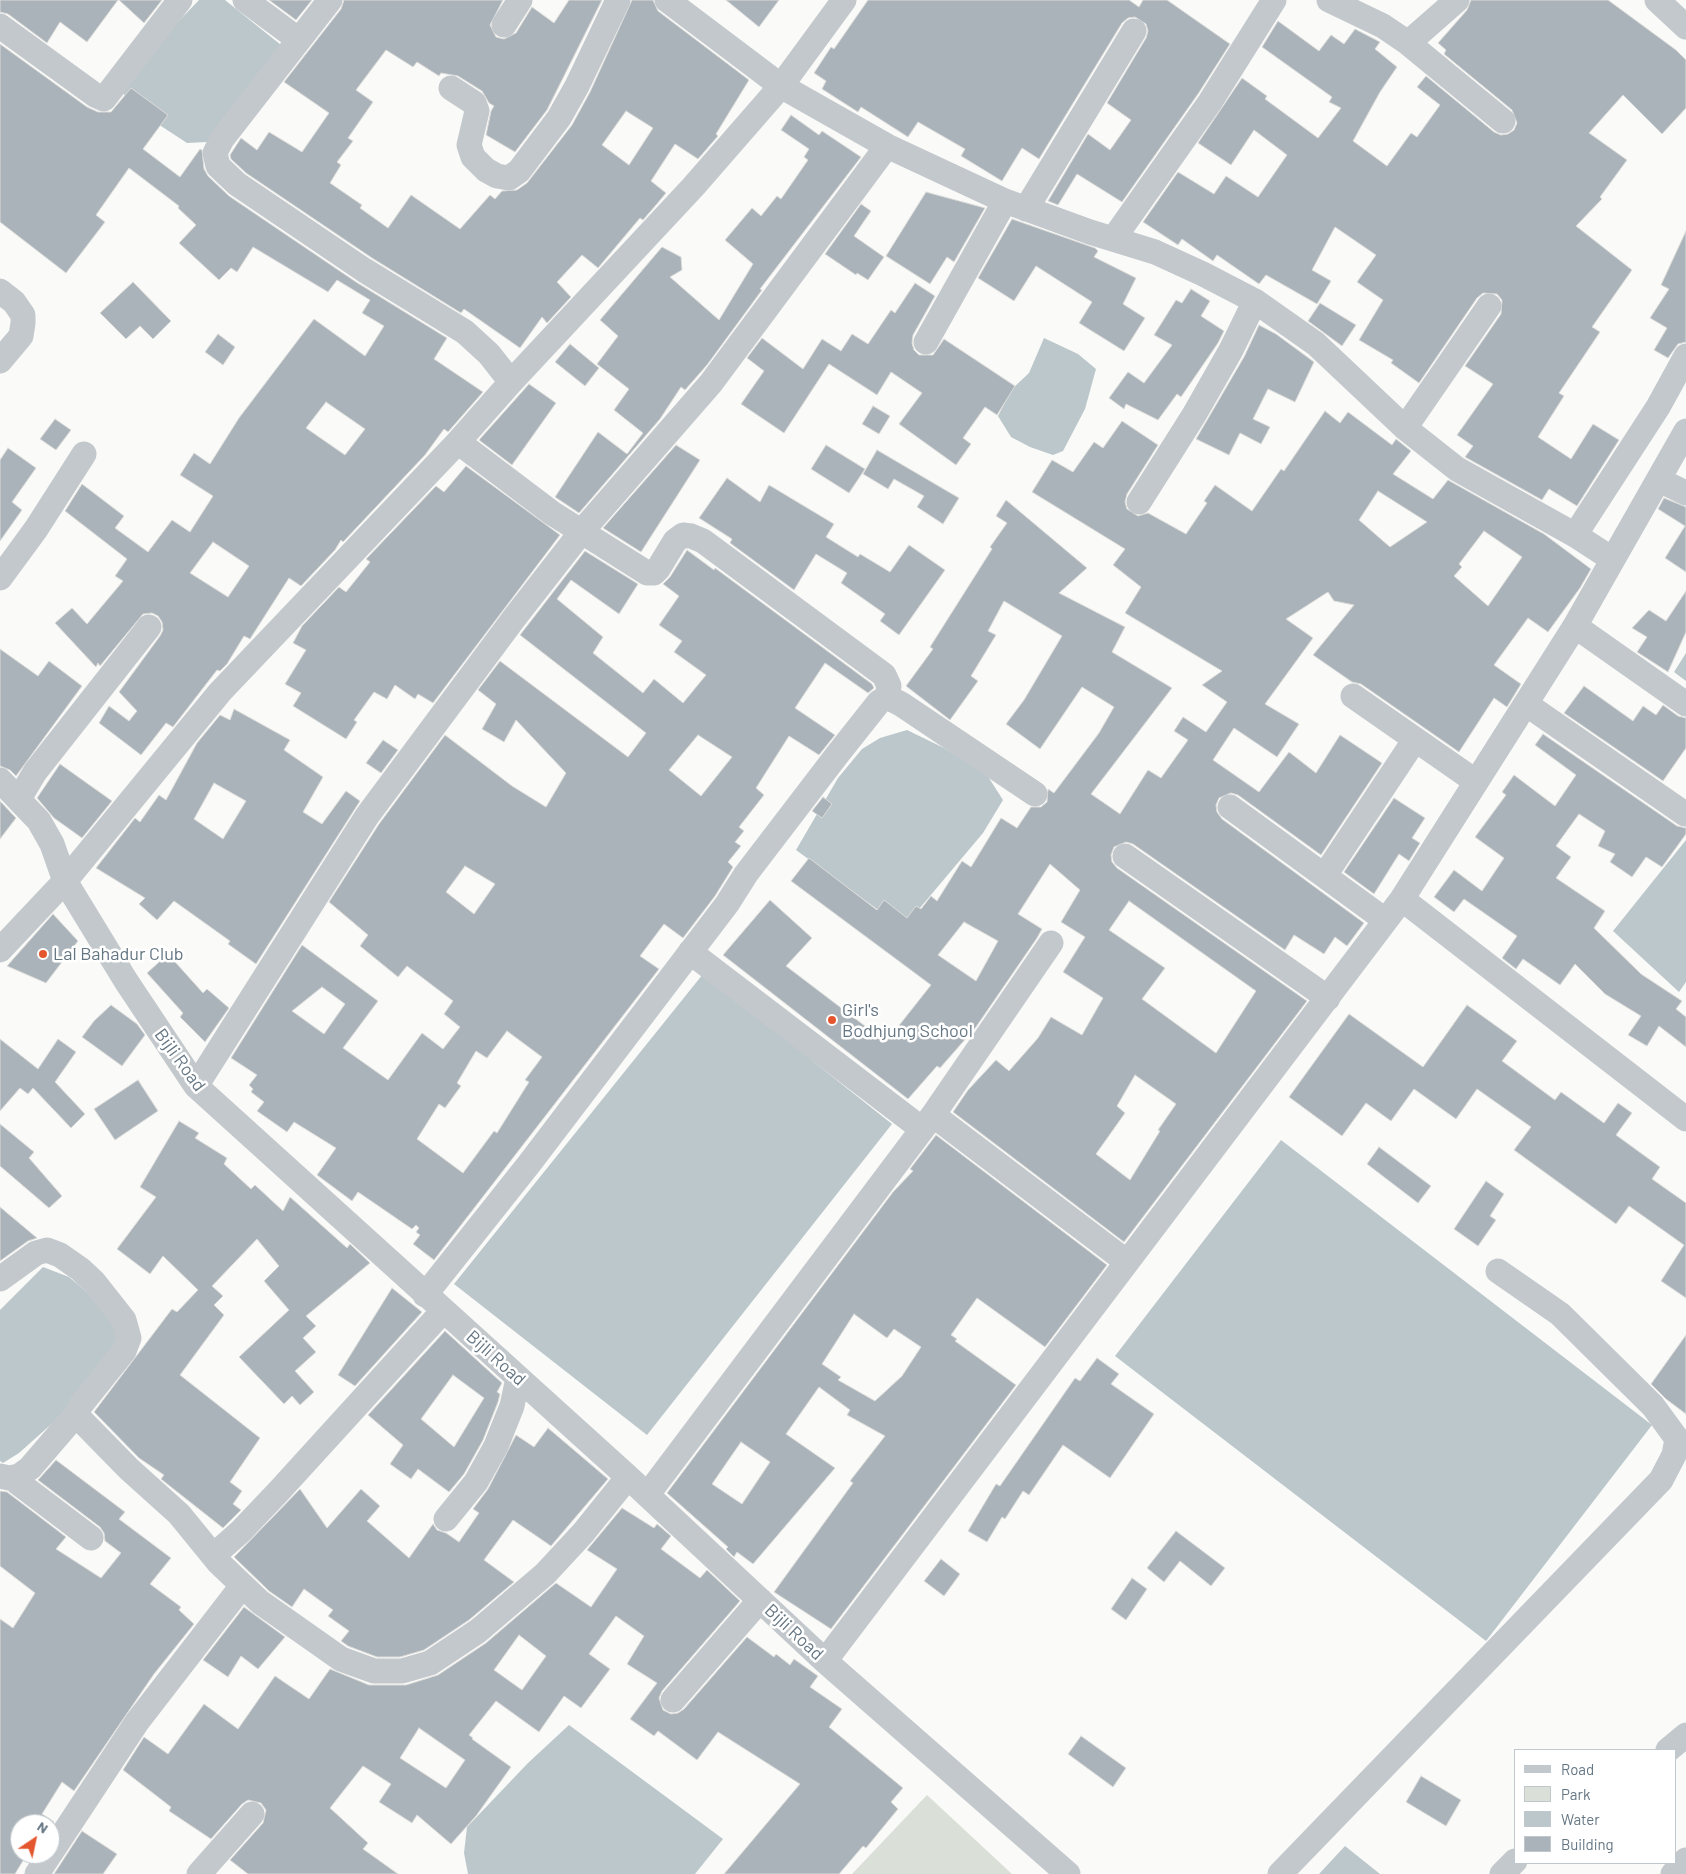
<!DOCTYPE html>
<html>
<head>
<meta charset="utf-8">
<style>
	body { margin:0 }
	#map { position:relative; width:1686px; height:1874px; overflow:hidden; background:#fafaf8; font-family:Barlow,sans-serif }
	canvas { display:block }
	.legend { position:absolute; left:1514px; top:1749px; width:162px; height:115px; box-sizing:border-box; background:#fff; border:1px solid #c1c8cd; margin:0; padding:6px 9px; list-style:none; font-size:15px; color:#657683 }
	.legend li { display:flex; align-items:center; gap:10px; height:25px }
	.legend b { width:25px; border:1px solid #c1c8cd }
	.north { position:absolute; left:10px; top:1814px; width:50px; height:50px; box-sizing:border-box; background:#fff; border:1px solid #c1c8cd; border-radius:50%; rotate:34deg; font-size:14px; font-weight:700; line-height:20px; text-align:center; color:#657683 }
	.north::after { content:''; display:block; margin:auto; width:18px; height:22px; background:#e4572e; clip-path:polygon(50% 0,100% 100%,50% 72%,0 100%) }
</style>
</head>
<body>
<div id="map">
<canvas width="1686" height="1874"></canvas>
<ul class="legend">
<li><b style="height:6px;background:#c3c8cc"></b>Road</li>
<li><b style="height:14px;background:#dadfd7"></b>Park</li>
<li><b style="height:14px;background:#bbc7cb"></b>Water</li>
<li><b style="height:14px;background:#aab3b9"></b>Building</li>
</ul>
<div class="north">N</div>
</div>
<script>
const ctx = document.querySelector('canvas').getContext('2d');
ctx.lineJoin = 'round';
function fillPath(path, color) { ctx.fillStyle = color; ctx.fill(path, 'evenodd'); }
const shape = rows => new Path2D(rows.map(r => 'M' + r).join(''));
function trace(path, color, width, dash) { ctx.strokeStyle = color; ctx.lineWidth = width; ctx.lineCap = dash ? 'butt' : 'round'; ctx.setLineDash(dash || []); ctx.stroke(path); }
function drawText(font, color, halo, rows, align = 'center') {
  ctx.font = font + ' Barlow,sans-serif'; ctx.lineWidth = 5; ctx.setLineDash([]); ctx.textBaseline = 'middle'; ctx.strokeStyle = halo; ctx.fillStyle = color; for (const [text, x, y, turn = 0] of rows) {
    ctx.save(); ctx.translate(x, y); ctx.rotate((+turn || 0) * Math.PI / 180); ctx.textAlign = isNaN(turn) ? turn : align; if (halo) ctx.strokeText(text, 0, 0); ctx.fillText(text, 0, 0); ctx.restore();
  }
}
const green = shape([
	[927,1795,1012,1874,852,1874]
]);
const water = shape([
	[199,0,225,0,281,45,207,142,187,143,135,109,123,93,177,23],
	[1044,338,1078,354,1096,369,1085,409,1063,451,1053,455,1030,447,1011,437,998,416,1012,389,1029,373],
	[1686,653,1686,681,1674,672],
	[907,730,944,748,987,775,1003,800,983,833,903,928,796,850,838,778,862,749,880,738],
	[1686,840,1686,982,1679,992,1613,931],
	[703,974,892,1124,647,1435,454,1284],
	[1281,1140,1652,1425,1486,1641,1115,1356],
	[43,1267,69,1277,81,1287,113,1317,118,1334,111,1358,66,1411,19,1453,3,1463,0,1461,0,1310],
	[569,1725,723,1839,695,1874,468,1874,464,1853,467,1827,528,1763],
	[1345,1846,1380,1874,1319,1874]
]);
const building = shape([
	[0,0,118,0,87,42,60,22,47,43,8,14,0,12,0,0],
	[119,0,162,0,144,23,119,0],
	[269,0,312,0,296,20,269,0],
	[344,0,503,0,490,25,496,37,504,39,516,33,532,7,554,23,569,0,602,0,547,110,515,152,486,135,491,111,494,106,489,103,482,91,458,76,441,73,439,76,417,62,413,67,386,50,356,90,373,102,348,138,353,141,337,162,341,165,330,183,362,205,360,208,388,228,411,195,460,229,490,195,495,199,502,191,517,190,527,183,572,125,590,92,632,0,653,0,658,11,749,80,716,134,718,136,698,159,675,144,651,181,666,193,656,205,643,220,640,218,598,268,582,255,557,282,571,297,547,323,542,317,520,348,464,309,461,313,372,258,246,173,231,159,230,155,241,138,257,150,269,132,302,152,329,113,284,82,341,9,344,0],
	[626,111,653,128,629,165,602,145,626,111],
	[726,0,779,0,759,27,726,0],
	[868,0,1129,0,1139,7,1143,0,1167,0,1230,44,1198,94,1122,202,1077,174,1058,205,1048,201,1088,134,1110,150,1131,120,1107,103,1146,38,1148,31,1146,24,1135,17,1128,18,1122,23,1039,159,1022,148,1002,181,961,156,965,149,918,122,908,137,861,107,858,112,822,89,826,81,814,73,831,47,834,49,868,0],
	[1471,0,1608,0,1676,50,1686,60,1686,108,1662,134,1623,95,1589,133,1627,160,1600,197,1602,199,1576,226,1632,270,1592,327,1600,332,1559,393,1564,396,1538,437,1571,459,1593,424,1619,440,1577,506,1549,489,1542,500,1465,457,1473,446,1457,435,1493,384,1465,366,1501,314,1502,300,1497,294,1483,293,1477,298,1419,383,1391,363,1393,360,1359,340,1383,300,1357,282,1376,255,1335,227,1312,270,1331,281,1317,304,1266,275,1259,284,1217,255,1213,261,1182,239,1178,245,1143,222,1178,172,1214,194,1226,176,1258,197,1287,155,1254,130,1231,165,1198,143,1242,78,1267,96,1265,99,1318,138,1341,108,1329,102,1332,97,1262,47,1278,21,1319,51,1331,35,1344,44,1355,29,1380,42,1375,49,1397,67,1380,92,1353,141,1387,166,1411,133,1417,137,1440,105,1417,87,1426,76,1494,132,1501,135,1508,134,1514,130,1517,123,1512,110,1444,54,1446,50,1438,43,1467,10,1471,0],
	[0,44,87,107,98,112,111,112,131,88,168,115,143,149,180,177,200,149,202,150,204,169,208,176,229,196,356,282,447,338,434,359,483,392,448,432,444,429,425,455,343,542,341,540,335,550,301,586,289,578,250,639,244,636,227,664,220,671,217,670,173,727,166,723,141,755,99,723,109,706,129,721,137,711,119,692,160,636,163,630,162,622,158,616,152,613,143,614,100,666,98,663,96,667,55,623,72,608,87,624,123,581,115,576,127,559,65,511,82,484,124,516,115,528,148,552,172,520,190,532,213,496,180,475,194,453,210,464,239,418,314,319,365,356,384,326,362,313,370,300,337,280,328,292,253,247,237,272,231,268,219,280,179,243,196,225,178,208,179,206,129,168,96,215,105,222,66,273,0,222,0,44],
	[326,402,365,429,345,455,306,428,326,402],
	[213,542,249,566,228,597,190,573,213,542],
	[791,115,819,135,822,131,861,157,760,289,762,290,707,365,685,390,681,387,660,419,579,513,555,497,598,432,627,454,643,433,614,410,629,389,597,364,618,336,600,320,662,247,681,257,682,270,670,277,719,320,753,264,725,240,752,208,761,216,777,196,781,199,808,160,804,157,809,149,781,130,791,115],
	[926,192,985,208,954,262,947,257,930,284,886,256,926,192],
	[861,204,871,211,854,236,884,257,868,280,857,273,856,275,825,254,861,204],
	[1012,219,1095,248,1098,251,1094,257,1136,278,1123,304,1145,318,1124,351,1079,323,1092,302,1036,266,1014,301,978,278,1012,219],
	[1686,231,1686,342,1678,344,1668,358,1654,350,1667,328,1650,318,1669,289,1661,285,1686,231],
	[133,282,171,321,153,339,140,326,126,339,100,313,133,282],
	[915,283,935,296,913,335,912,343,914,350,919,355,933,355,944,339,1015,386,997,415,985,407,963,438,971,444,956,465,899,424,922,393,891,372,877,395,829,364,784,433,741,404,764,371,747,358,762,338,803,369,822,339,841,351,852,334,868,344,891,310,895,313,915,283],
	[1191,289,1210,301,1201,316,1224,331,1218,343,1181,397,1177,394,1158,420,1126,404,1124,409,1109,398,1128,372,1144,383,1172,345,1154,335,1176,300,1182,303,1191,289],
	[1320,303,1356,325,1342,346,1308,321,1320,303],
	[1259,325,1276,334,1314,362,1295,402,1268,389,1253,419,1270,427,1261,444,1240,433,1229,455,1196,439,1244,357,1259,325],
	[218,334,235,347,223,365,205,352,218,334],
	[570,344,599,368,585,386,555,362,570,344],
	[529,384,556,403,512,465,479,440,529,384],
	[873,406,890,416,879,434,862,424,873,406],
	[1325,411,1340,423,1348,412,1392,445,1396,439,1411,451,1393,474,1433,499,1448,480,1544,534,1591,569,1580,588,1548,632,1528,618,1494,665,1521,684,1507,707,1494,698,1459,752,1361,684,1352,682,1313,655,1354,605,1334,601,1328,592,1286,619,1313,638,1265,704,1299,724,1277,757,1234,728,1213,760,1259,792,1289,752,1316,773,1340,735,1382,763,1321,855,1238,795,1231,793,1219,798,1216,805,1217,812,1222,819,1364,923,1347,946,1335,937,1324,954,1294,935,1285,950,1133,844,1126,842,1114,847,1111,855,1112,862,1117,868,1307,1001,1124,1242,953,1112,968,1090,996,1060,1009,1071,1038,1038,1051,1017,1082,1035,1103,998,1063,972,1085,937,1061,922,1080,890,1050,864,1018,914,1042,929,1037,938,976,1027,940,1068,937,1066,908,1099,723,955,770,900,812,938,786,966,886,1042,931,985,791,881,809,858,877,910,884,900,907,918,916,906,921,909,931,896,937,901,962,861,971,867,1001,818,1017,828,1031,807,1041,807,1047,802,1048,789,1054,793,1099,733,1114,707,1082,687,1040,749,1006,724,1024,700,1062,636,1004,601,988,631,996,635,971,676,978,681,950,720,906,686,933,649,930,647,992,549,990,547,1007,523,996,516,1006,500,1087,568,1059,593,1125,627,1112,652,1172,688,1091,794,1120,814,1148,770,1161,778,1188,740,1174,731,1183,717,1206,732,1227,702,1202,685,1222,671,1125,613,1141,587,1113,565,1125,549,1032,492,1052,460,1073,472,1094,442,1103,448,1122,421,1158,445,1127,494,1125,502,1127,509,1138,516,1148,513,1186,534,1207,503,1204,501,1215,485,1252,511,1281,469,1284,471,1325,411],
	[1378,491,1427,522,1390,547,1359,520,1378,491],
	[1484,531,1522,557,1488,606,1454,576,1462,567,1459,564,1484,531],
	[1129,901,1256,991,1216,1053,1142,999,1165,968,1109,930,1129,901],
	[964,922,998,941,976,981,938,955,964,922],
	[1135,1075,1176,1104,1158,1130,1160,1131,1130,1180,1096,1154,1125,1113,1117,1106,1135,1075],
	[55,419,71,430,56,450,40,439,55,419],
	[676,445,700,460,641,552,603,528,676,445],
	[826,445,865,469,849,493,811,469,826,445],
	[8,448,36,468,12,502,22,510,0,541,0,460,8,448],
	[877,450,959,498,943,524,917,507,924,496,894,479,888,489,863,474,877,450],
	[466,466,560,535,433,703,418,694,415,699,395,685,387,699,374,692,354,720,357,722,346,739,293,706,301,693,285,684,306,650,293,643,302,626,339,587,346,592,370,562,366,559,436,486,444,492,466,466],
	[727,478,760,502,769,485,834,524,826,537,858,557,860,554,890,572,909,545,945,570,899,635,880,621,885,614,841,583,847,573,816,554,794,590,730,543,732,539,699,518,727,478],
	[1664,498,1686,507,1686,572,1665,558,1685,526,1658,509,1664,498],
	[687,550,714,570,715,568,872,684,874,688,868,693,825,663,795,708,835,735,819,755,789,736,756,788,764,795,739,827,744,831,735,842,741,846,728,862,733,867,715,896,683,938,664,924,640,956,659,969,434,1260,413,1244,420,1235,416,1232,419,1228,416,1225,412,1229,358,1192,352,1201,317,1175,336,1148,294,1122,287,1132,257,1111,264,1102,251,1092,253,1089,249,1085,257,1075,231,1058,302,945,378,1001,343,1048,388,1080,422,1033,443,1049,460,1027,444,1014,453,1001,407,966,398,977,360,946,368,935,329,902,379,824,445,735,512,786,546,807,566,773,516,720,504,742,482,729,496,704,478,690,500,661,628,757,646,733,520,635,585,551,638,584,619,614,571,580,557,599,603,637,593,653,643,693,654,679,683,703,706,675,674,652,682,641,659,625,679,596,663,584,670,577,687,550],
	[698,735,732,757,701,796,669,770,698,735],
	[465,866,495,884,474,914,446,892,465,866],
	[322,987,345,1004,324,1034,292,1011,322,987],
	[507,1031,542,1057,525,1080,529,1082,497,1133,494,1131,463,1173,417,1139,439,1104,445,1108,461,1086,457,1083,476,1051,487,1058,507,1031],
	[1686,591,1686,632,1668,672,1637,652,1647,637,1632,628,1649,610,1666,621,1686,591],
	[0,649,38,676,49,661,82,686,16,776,10,770,0,766,0,649],
	[1584,686,1633,721,1643,706,1656,715,1663,705,1678,716,1686,718,1686,748,1663,781,1564,713,1584,686],
	[234,709,290,740,284,750,323,777,303,812,322,824,346,791,360,801,256,964,228,944,230,941,174,901,157,920,139,904,145,898,96,868,135,818,140,822,159,795,166,800,197,743,220,715,230,720,234,709],
	[214,783,246,801,223,839,194,819,214,783],
	[1543,734,1677,826,1686,828,1686,834,1662,867,1646,857,1632,877,1610,862,1615,854,1598,846,1605,831,1579,814,1556,846,1571,857,1556,878,1605,911,1594,928,1641,974,1682,1001,1676,1009,1686,1017,1686,1047,1659,1026,1647,1046,1628,1035,1641,1016,1605,994,1575,964,1560,985,1523,959,1516,969,1502,958,1517,936,1464,899,1454,912,1434,897,1454,870,1482,891,1504,858,1475,837,1506,795,1502,792,1514,775,1555,806,1576,775,1535,745,1543,734],
	[383,740,398,750,381,773,366,763,383,740],
	[60,764,112,801,82,838,54,818,37,798,60,764],
	[823,797,832,804,822,818,812,811,823,797],
	[1394,798,1425,818,1412,838,1420,843,1409,861,1399,854,1374,894,1344,872,1394,798],
	[0,801,16,818,0,839,0,801],
	[53,914,78,941,46,983,7,966,53,914],
	[168,954,203,993,207,989,229,1008,205,1042,180,1017,183,1013,147,973,168,954],
	[111,1005,137,1024,145,1035,122,1066,82,1037,94,1021,111,1005],
	[1467,1005,1517,1041,1502,1061,1555,1100,1561,1092,1604,1123,1618,1103,1632,1113,1616,1135,1660,1167,1652,1179,1686,1203,1686,1298,1661,1281,1684,1245,1629,1206,1616,1224,1514,1150,1531,1127,1477,1089,1456,1119,1414,1089,1391,1121,1366,1103,1342,1136,1289,1097,1349,1014,1423,1067,1467,1005],
	[0,1039,38,1069,58,1039,76,1052,55,1082,85,1114,71,1128,33,1088,28,1094,20,1088,0,1111,0,1039],
	[138,1080,158,1111,115,1140,94,1109,138,1080],
	[179,1121,199,1133,195,1138,227,1158,224,1164,251,1189,255,1185,283,1211,290,1197,347,1248,350,1244,370,1263,306,1316,316,1326,303,1338,316,1352,295,1371,314,1392,300,1405,292,1396,284,1404,239,1357,289,1310,264,1281,279,1266,257,1239,212,1286,223,1296,214,1305,224,1315,180,1375,260,1438,230,1482,242,1491,233,1504,241,1510,223,1528,166,1483,161,1479,164,1475,139,1458,94,1412,172,1309,177,1312,198,1290,163,1256,150,1274,117,1249,156,1197,140,1187,179,1121],
	[0,1124,34,1152,29,1158,62,1196,49,1208,0,1166,0,1124],
	[936,1135,1107,1265,1045,1347,977,1298,951,1335,957,1339,955,1341,1016,1385,831,1629,774,1592,853,1483,850,1481,885,1436,847,1415,850,1410,819,1387,786,1434,835,1468,753,1564,737,1552,734,1557,726,1549,728,1547,667,1493,893,1192,913,1171,910,1169,936,1135],
	[854,1314,887,1338,894,1329,921,1347,902,1376,875,1401,838,1380,841,1377,822,1364,854,1314],
	[741,1442,770,1462,742,1504,712,1484,741,1442],
	[1379,1147,1431,1186,1418,1203,1367,1164,1379,1147],
	[1486,1181,1504,1194,1490,1216,1496,1220,1478,1246,1454,1229,1486,1181],
	[0,1207,37,1238,28,1241,0,1261,0,1207],
	[392,1288,422,1312,355,1386,338,1375,392,1288],
	[445,1331,502,1383,497,1392,500,1394,498,1402,483,1440,464,1474,449,1492,418,1469,411,1479,390,1464,403,1445,368,1415,445,1331],
	[453,1375,484,1398,454,1447,421,1419,453,1375],
	[1686,1335,1686,1414,1666,1399,1651,1384,1686,1335],
	[1097,1358,1119,1374,1111,1384,1154,1414,1110,1478,1063,1445,1029,1495,1023,1491,1005,1519,1002,1517,987,1542,968,1531,996,1484,1000,1486,1075,1378,1080,1381,1097,1358],
	[548,1428,608,1479,551,1546,513,1520,484,1560,514,1582,469,1620,424,1650,400,1657,377,1657,348,1646,341,1641,349,1631,328,1616,333,1610,304,1589,292,1607,269,1591,234,1557,300,1489,327,1528,361,1489,380,1506,367,1521,409,1558,433,1524,437,1530,446,1533,459,1542,479,1513,473,1509,488,1489,516,1435,534,1447,548,1428],
	[56,1460,125,1512,119,1519,171,1558,150,1584,181,1607,179,1610,194,1624,154,1674,74,1791,62,1782,42,1814,54,1822,50,1828,50,1824,20,1824,20,1854,33,1854,28,1862,24,1859,15,1874,0,1874,0,1619,13,1628,35,1593,0,1566,0,1491,7,1492,66,1537,56,1549,101,1578,121,1553,105,1541,104,1533,100,1527,38,1480,56,1460],
	[622,1508,654,1528,657,1524,671,1536,661,1549,700,1578,707,1570,740,1601,662,1691,659,1698,663,1710,671,1714,678,1713,684,1709,747,1637,774,1657,776,1654,790,1665,794,1659,818,1676,810,1687,842,1709,829,1727,903,1788,891,1802,898,1809,866,1848,863,1846,839,1874,724,1874,800,1784,718,1732,697,1760,658,1731,654,1736,630,1719,657,1683,627,1664,644,1636,616,1616,589,1654,610,1669,581,1708,564,1696,539,1732,496,1701,469,1735,473,1738,472,1739,511,1767,476,1816,451,1844,417,1815,412,1823,379,1802,391,1784,363,1766,330,1808,368,1843,363,1849,398,1874,248,1874,230,1860,263,1823,266,1810,261,1803,248,1800,242,1804,211,1839,169,1811,171,1807,123,1770,144,1737,168,1754,204,1704,238,1729,275,1676,309,1699,330,1669,369,1685,406,1685,438,1675,486,1643,556,1583,591,1607,617,1569,587,1550,622,1508],
	[519,1635,546,1656,522,1690,494,1670,519,1635],
	[419,1728,465,1760,446,1788,400,1758,419,1728],
	[1176,1531,1225,1568,1211,1586,1180,1561,1164,1582,1147,1568,1176,1531],
	[941,1559,960,1574,944,1596,924,1581,941,1559],
	[1132,1578,1147,1589,1126,1620,1111,1609,1132,1578],
	[244,1607,285,1637,258,1669,241,1656,228,1677,203,1660,244,1607],
	[1081,1736,1126,1768,1113,1787,1068,1754,1081,1736],
	[1421,1776,1461,1800,1446,1826,1406,1802,1421,1776],
	[82,1831,117,1854,103,1874,54,1874,82,1831]
]);
const minor = shape([
	[245,0,299,40],
	[330,0,222,139,215,153,218,166,237,184,364,270,465,332,489,354,511,382],
	[667,0,781,86,887,146,1005,201,1090,232,1155,252,1203,274,1255,301,1316,344,1405,428,1457,469,1575,535,1612,559],
	[1329,0,1383,26,1408,43,1503,121],
	[1657,0,1686,27],
	[504,25,520,0],
	[0,26,95,95,104,99,180,0],
	[1408,43,1457,0],
	[451,88,474,103,477,111,469,145,473,157,486,170,497,176,509,178,519,171,559,118,577,86,618,0],
	[1026,209,1134,31],
	[1114,238,1210,102,1274,0],
	[0,291,14,302,23,315,23,323,21,336,0,361],
	[926,342,1005,201],
	[1405,428,1489,306],
	[458,442,552,513,647,573,654,573,658,569,675,541,683,535,691,536,703,541,884,675,889,686,887,697],
	[1659,480,1686,493],
	[1139,502,1194,415,1231,350,1255,301],
	[1575,535,1658,407,1686,356],
	[0,578,36,529,84,454],
	[1575,626,1686,704],
	[1353,696,1475,781],
	[1526,704,1685,814],
	[0,780,39,821,52,844,65,881,126,981,196,1086,628,1477,825,1661,1068,1874],
	[19,799,35,772,149,627],
	[1230,807,1385,920],
	[1125,856,1328,998],
	[1325,875,1414,741],
	[1402,899,1686,1119],
	[0,950,65,881,220,692,458,442,511,382,693,187,781,86,844,0],
	[690,952,922,1129],
	[196,1086,367,816,515,617,582,531,711,383,887,146],
	[933,1115,1127,1262],
	[0,1279,36,1253,47,1250,60,1255,80,1269,94,1282,124,1320,129,1338,124,1351,80,1406,78,1412,79,1418,129,1469,179,1514,219,1563,260,1602,341,1659,374,1671,402,1671,430,1663,478,1631,545,1574,583,1533,628,1477],
	[425,1295,529,1164,727,904,746,874,837,755,879,702,887,697,901,704,1035,794],
	[0,1476,9,1478,19,1476,30,1468,78,1412],
	[19,1476,17,1482,91,1538],
	[648,1494,933,1115,1051,943],
	[446,1519,476,1482,496,1446,512,1406,518,1378],
	[213,1556,241,1531,279,1491,443,1311],
	[825,1661,1402,899,1575,626,1686,431],
	[673,1700,760,1600],
	[1668,1750,1686,1735],
	[50,1854,137,1722,242,1586],
	[37,1874,50,1854],
	[199,1874,252,1814],
	[1280,1874,1661,1480,1674,1455,1677,1439,1653,1406,1560,1314,1498,1271],
	[1502,1874,1515,1861],
	[1673,1874,1686,1860]
]);
const markers = [
	[43,954,5,"#e4572e"],
	[832,1020,5,"#e4572e"]
];
const poiNames = [
	["Lal Bahadur Club",53,954],
	["Girl's",842,1010],
	["Bodhjung School",842,1031]
];
const streetNames = [
	["Bijli Road",180,1060,54],
	["Bijli Road",496,1358,42],
	["Bijli Road",794,1632,43]
];
fillPath(green, '#dadfd7');
fillPath(water, '#bbc7cb');
fillPath(building, '#aab3b9');
trace(building, '#dcdcda', 1);
trace(minor, '#c3c8cc', 25);
for (const [x, y, r, color] of markers) { const dot = new Path2D(); dot.arc(x, y, r, 0, 2 * Math.PI); ctx.fillStyle = color; ctx.fill(dot); trace(dot, '#fff', 2); }
drawText('18px', '#657683', '#fff', poiNames, 'left');
drawText('18px', '#657683', '#fff', streetNames);
</script>
</body>
</html>
